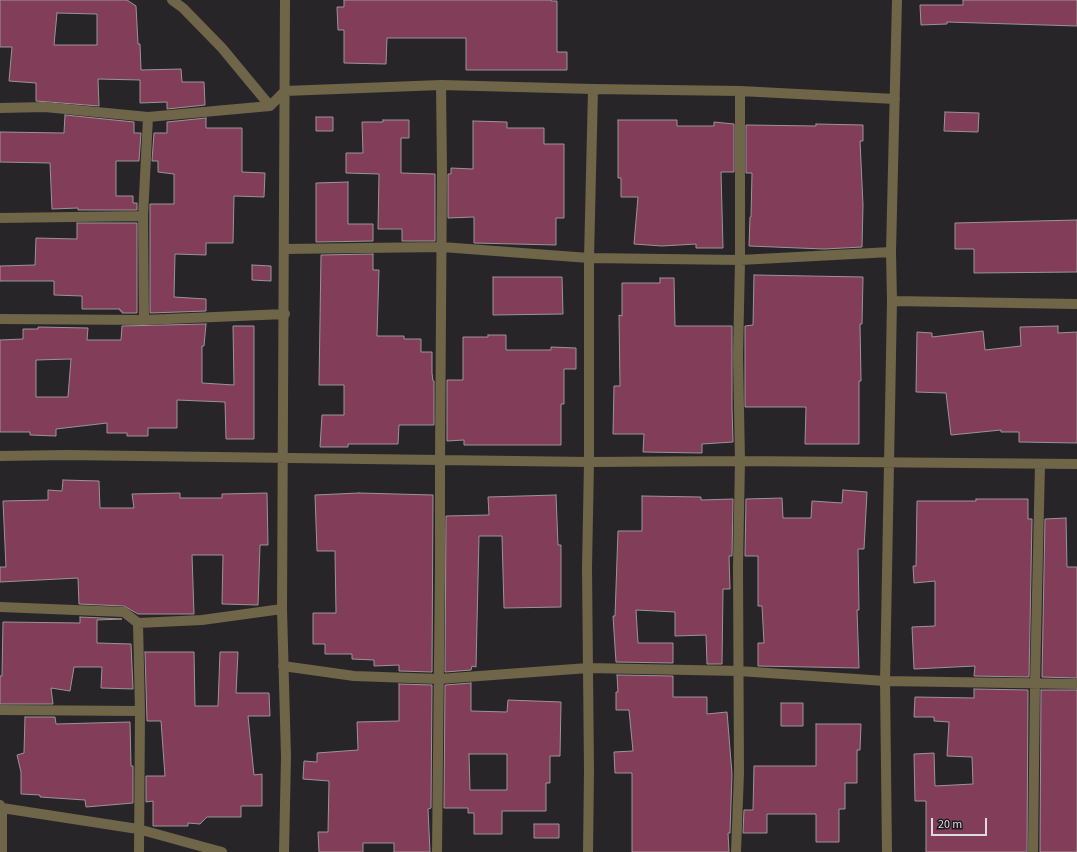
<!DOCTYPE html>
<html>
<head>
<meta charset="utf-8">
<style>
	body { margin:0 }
	#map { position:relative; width:1077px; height:852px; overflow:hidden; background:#282529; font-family:"Source Sans 3",sans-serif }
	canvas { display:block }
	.scale { position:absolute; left:931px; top:818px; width:56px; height:18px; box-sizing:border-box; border:2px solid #dddbdd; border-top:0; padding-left:5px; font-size:12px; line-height:14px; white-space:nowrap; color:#dddbdd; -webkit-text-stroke:3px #1f1c1f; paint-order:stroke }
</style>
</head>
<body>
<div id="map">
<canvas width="1077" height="852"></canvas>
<div class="scale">20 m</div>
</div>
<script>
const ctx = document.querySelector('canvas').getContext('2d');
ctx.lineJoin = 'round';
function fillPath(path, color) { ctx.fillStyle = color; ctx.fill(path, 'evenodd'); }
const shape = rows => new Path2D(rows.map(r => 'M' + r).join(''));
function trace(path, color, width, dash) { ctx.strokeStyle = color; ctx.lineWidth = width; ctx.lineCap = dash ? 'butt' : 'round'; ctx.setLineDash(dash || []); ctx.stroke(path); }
const building = shape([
	[0,0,127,0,136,6,138,44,140,44,141,70,181,69,182,82,204,82,205,105,167,109,167,102,140,103,140,80,98,79,99,106,36,101,36,83,9,81,12,47,0,47,0,0],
	[57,13,97,14,97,45,54,45,57,13],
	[344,0,551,0,551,1,557,1,557,52,567,52,567,70,466,70,466,38,387,38,386,64,344,63,344,30,338,30,337,7,344,7,344,0],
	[963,0,1077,0,1077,26,947,22,947,24,921,25,920,5,963,5,963,0],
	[945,112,979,113,978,132,944,131,945,112],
	[65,115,134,122,134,133,141,133,139,161,116,161,116,196,133,196,133,203,137,203,137,210,78,210,78,208,52,209,50,163,0,162,0,132,64,133,65,115],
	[316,117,333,117,333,131,316,131,316,117],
	[206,118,206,128,242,128,242,172,265,173,264,197,234,196,233,243,206,243,206,255,175,254,174,297,206,299,206,311,150,313,150,204,174,204,174,174,158,172,158,161,152,161,154,133,167,133,167,122,206,118],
	[383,120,409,120,409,138,401,138,401,173,435,174,435,241,402,241,402,229,378,229,379,174,346,173,346,153,363,153,362,122,383,122,383,120],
	[618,120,677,120,677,126,714,126,714,122,734,124,734,172,721,172,723,248,696,248,696,244,662,246,634,244,638,197,621,197,621,178,618,178,618,120],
	[473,121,507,122,507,128,544,128,544,144,564,144,564,218,556,218,556,245,474,243,474,217,448,218,448,174,451,174,451,168,473,169,473,121],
	[816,124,863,125,863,141,860,141,863,205,862,247,824,249,749,246,750,217,751,217,752,173,746,173,746,125,816,126,816,124],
	[348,182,348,224,373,224,373,241,316,242,316,183,348,182],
	[1077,220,1077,272,974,273,974,249,955,249,955,223,1077,220],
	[77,223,137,223,137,313,122,313,122,311,120,311,120,309,82,309,82,296,54,295,54,281,0,281,0,266,35,265,36,238,77,239,77,223],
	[373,254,373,270,379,270,377,336,404,336,404,339,421,339,421,352,432,352,432,373,433,381,434,381,434,425,399,425,398,444,348,444,348,447,320,447,322,415,344,415,344,385,319,385,321,255,373,254],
	[252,265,271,266,271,281,252,280,252,265],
	[754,275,863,277,862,324,860,324,861,381,859,381,859,444,805,444,806,407,745,407,745,326,753,325,754,275],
	[493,277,562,277,563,314,493,315,493,277],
	[660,278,674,278,675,326,732,326,732,407,733,442,702,444,702,453,643,452,644,434,613,434,614,386,620,386,619,315,622,316,622,283,660,283,660,278],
	[206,324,204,346,202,346,202,383,234,385,233,326,254,326,254,439,226,439,225,402,177,400,177,428,148,428,148,436,127,436,127,433,107,433,107,423,56,429,56,436,30,435,30,432,0,432,0,340,23,339,23,329,38,329,38,327,88,328,87,340,121,340,122,326,206,324],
	[71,359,68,397,36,397,36,360,71,359],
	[1058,326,1058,333,1077,332,1077,443,1019,442,1019,432,1001,432,1001,430,951,435,946,393,916,392,917,332,932,333,932,337,983,331,985,350,1021,346,1020,327,1058,326],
	[488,335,506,335,506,350,551,350,551,347,576,348,576,369,564,369,564,404,561,404,561,445,464,445,464,440,447,441,447,380,463,380,463,337,488,337,488,335],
	[63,480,99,481,100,508,134,508,132,494,180,493,180,498,222,498,222,494,267,493,268,545,260,545,258,605,222,604,223,555,192,555,194,614,138,614,124,606,79,604,78,578,0,582,0,567,6,567,3,501,48,500,48,490,62,491,63,480],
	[843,490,867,492,864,549,858,549,859,610,857,610,859,668,758,666,758,643,764,643,762,606,758,606,758,556,745,556,746,499,782,498,783,518,811,518,812,501,842,503,843,490],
	[359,493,433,495,432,672,399,671,399,665,374,666,374,660,352,659,352,654,325,654,325,644,313,644,313,613,336,613,335,551,317,551,315,495,359,493],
	[556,495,558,545,561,545,561,607,504,608,502,536,479,536,476,667,472,666,471,670,445,672,446,516,489,515,488,497,556,495],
	[642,496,701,497,701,500,733,499,732,556,729,556,730,589,723,589,722,664,707,664,706,635,675,636,675,612,636,610,638,643,673,643,673,663,616,662,613,616,615,616,618,531,642,531,642,496],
	[976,499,1028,499,1028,519,1032,519,1029,677,974,676,975,666,914,669,912,627,935,626,935,581,914,583,913,566,916,566,917,501,976,501,976,499],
	[1066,518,1067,567,1077,567,1077,678,1042,677,1045,519,1066,518],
	[80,617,122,619,97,620,97,643,131,644,133,689,101,688,102,667,74,667,70,691,51,688,53,704,0,704,0,676,2,676,3,622,80,623,80,617],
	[145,652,194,652,195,706,218,706,220,652,238,652,236,693,269,693,270,716,248,716,254,775,262,774,262,806,241,806,241,817,207,817,200,824,188,823,188,826,153,826,153,801,146,802,146,776,165,776,161,721,147,721,145,652],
	[617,675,673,676,673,697,707,697,707,714,727,712,732,774,730,833,728,833,729,852,632,852,632,773,615,773,614,752,633,751,629,710,616,710,616,692,618,692,617,675],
	[471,683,471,711,507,712,508,700,561,702,560,756,550,756,550,783,546,783,546,811,502,811,502,834,474,834,474,813,468,813,468,808,444,808,445,685,471,683],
	[469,754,507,754,507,790,470,790,469,754],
	[399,684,432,685,431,808,428,809,430,852,394,852,394,843,363,843,363,852,319,852,318,832,328,832,329,781,303,779,304,761,317,762,317,753,358,750,357,722,399,721,399,684],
	[974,689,1028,690,1027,852,926,852,926,801,915,801,914,754,934,753,935,786,973,784,972,757,947,756,949,722,934,721,934,717,914,717,915,697,974,698,974,689],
	[1041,690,1077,690,1077,852,1040,852,1041,690],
	[781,703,803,703,803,726,781,726,781,703],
	[25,717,55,717,56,724,130,722,131,766,133,766,133,803,86,807,85,800,40,797,40,795,21,794,21,772,17,755,24,753,25,717],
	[816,724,861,724,860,750,857,750,857,783,845,783,845,809,839,809,839,842,816,842,816,814,767,814,767,833,743,833,744,810,753,810,754,766,816,766,816,724],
	[534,824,559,824,559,838,534,838,534,824]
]);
const minor = shape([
	[172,0,183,8,222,48,270,106],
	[0,108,45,107,148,117,270,106,285,91,441,85,593,89,740,91,895,99],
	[0,218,143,216],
	[284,249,442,247,589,258,740,260,891,252],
	[892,301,1077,304],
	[0,319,144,320,285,314],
	[144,320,143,216,148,117],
	[0,456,67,455,589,462,740,461,1077,464],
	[0,607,124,612,138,623,202,620,282,609],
	[138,623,140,711,139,852],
	[283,666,354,676,439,679,588,668,739,671,885,681,1077,684],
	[0,710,140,711],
	[0,805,2,808,2,852],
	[2,808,138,829,222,852],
	[284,852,286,757,282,609,285,0],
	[437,852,440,565,440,460,442,171,441,85],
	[588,852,589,771,587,568,589,462,589,258,593,89],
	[736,852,739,773,738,566,740,461,738,356,740,260,740,91],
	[887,852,885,681,892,301,891,252,897,0],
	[1033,852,1035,683,1040,464]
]);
fillPath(building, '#823e59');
trace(building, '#9b9496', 1);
trace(minor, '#6f6548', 10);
</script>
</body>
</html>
